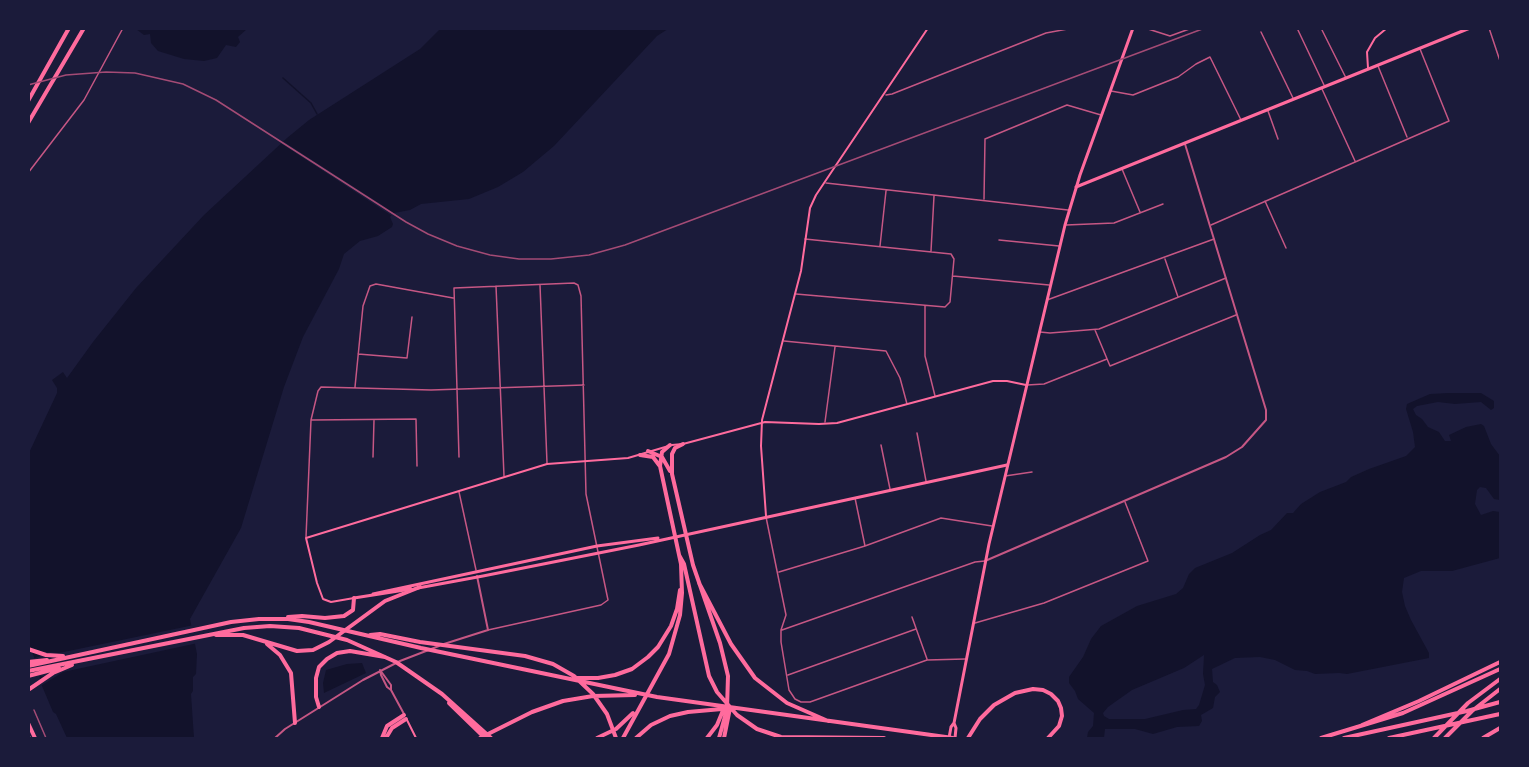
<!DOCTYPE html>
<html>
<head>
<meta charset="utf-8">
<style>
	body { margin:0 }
	#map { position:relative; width:1529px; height:767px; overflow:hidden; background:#1b1b3a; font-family:"Public Sans",sans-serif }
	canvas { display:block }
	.frame { position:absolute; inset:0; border:30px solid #1b1b3a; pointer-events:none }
</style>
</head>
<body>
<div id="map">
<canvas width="1529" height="767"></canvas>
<div class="frame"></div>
</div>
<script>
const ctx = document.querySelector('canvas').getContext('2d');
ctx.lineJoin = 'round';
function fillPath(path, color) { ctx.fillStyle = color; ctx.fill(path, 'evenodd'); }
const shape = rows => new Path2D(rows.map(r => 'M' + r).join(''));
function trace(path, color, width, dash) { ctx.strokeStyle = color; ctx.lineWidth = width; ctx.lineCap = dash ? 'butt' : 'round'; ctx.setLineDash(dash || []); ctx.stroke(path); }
const water = shape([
	[136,29,247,29,238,37,240,42,236,47,226,45,217,58,204,61,184,59,158,51,151,43,150,34,144,35],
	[440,29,668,29,657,36,554,146,523,172,498,187,469,199,421,204,410,210,394,213,390,217,393,224,392,227,378,236,360,241,344,254,339,269,303,337,284,387,241,528,190,619,197,654,196,674,193,677,193,691,191,694,194,738,67,738,56,714,53,712,42,686,34,657,29,644,28,455,57,393,57,388,52,380,63,372,67,378,93,342,136,288,204,215,287,138,309,120,420,49],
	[1449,393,1481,393,1494,401,1494,408,1491,410,1481,402,1455,404,1438,402,1417,406,1413,409,1416,415,1422,419,1428,427,1439,432,1445,441,1451,441,1449,435,1466,427,1481,424,1484,426,1491,444,1500,456,1500,500,1494,499,1486,488,1480,487,1477,490,1475,504,1481,515,1493,511,1500,512,1500,558,1452,571,1421,571,1404,578,1402,592,1405,606,1411,620,1429,653,1429,658,1347,674,1339,673,1315,674,1307,671,1295,670,1275,660,1260,657,1235,658,1212,669,1213,682,1217,685,1220,692,1215,697,1213,708,1201,715,1202,721,1199,726,1177,727,1153,734,1135,729,1105,729,1104,738,1087,738,1088,732,1093,726,1094,713,1078,699,1075,691,1069,683,1069,677,1083,657,1091,639,1101,626,1137,606,1176,594,1183,588,1189,574,1195,568,1232,553,1260,535,1271,530,1287,513,1293,513,1301,504,1320,492,1346,482,1351,477,1369,469,1406,456,1415,447,1413,432,1406,409,1407,404,1430,394],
	[1204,655,1203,674,1205,685,1199,705,1196,709,1183,710,1145,719,1109,719,1104,716,1103,713,1108,707,1132,690,1184,668],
	[362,663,366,673,324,693,323,683,326,670,347,664]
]);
const pier = shape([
	[281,140,385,207,396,215,394,217,383,210,279,142],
	[194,625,198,643,63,672,39,687,38,682,44,676,36,677,32,659,41,656,29,651,29,647,44,652,59,653]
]);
const stream = shape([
	[283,78,311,103,317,114]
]);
const minor = shape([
	[1145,28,1170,36,1192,28],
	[1297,28,1324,85],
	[1321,28,1346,78],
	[1489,28,1500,61],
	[1261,32,1293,98],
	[1378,66,1407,137],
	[1322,89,1355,161],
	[1111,91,1133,95,1178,77,1196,64,1210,57,1241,120],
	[886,95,892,94,1046,33,1073,28],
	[1268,111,1278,139],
	[1122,169,1140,212],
	[28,173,84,100,123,28],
	[826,183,1068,210],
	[984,199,985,139,1067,105,1101,115],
	[1265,201,1286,248],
	[1066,225,1114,223,1163,204],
	[1211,225,1449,121,1420,49],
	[999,240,1059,246],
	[880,246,886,191],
	[931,251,934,196],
	[1165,259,1178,297],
	[953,276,1049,285],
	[540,285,547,463],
	[496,286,504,476],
	[796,294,945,307,950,302,954,259,951,254,805,239],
	[1047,300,1214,239],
	[925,306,925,356,935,396],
	[1095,330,1110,366,1236,315],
	[1040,332,1050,333,1099,329,1226,278],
	[784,341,886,351,900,378,907,404],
	[358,354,407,358,412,317],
	[1027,385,1044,384,1107,359],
	[355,387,363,306,370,286,376,284,453,298],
	[312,420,416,419,417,466],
	[825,422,835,347],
	[917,433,926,481],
	[881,445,890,489],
	[373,457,374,420],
	[459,457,454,288,574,283,578,285,581,296,586,494,608,600,601,605,488,630],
	[1005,476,1032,472],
	[459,492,476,570],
	[855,498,865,546],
	[766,517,786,615,781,630,781,642,789,690,795,699,801,702,810,702,927,660,965,659],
	[306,537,311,420,318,391,321,387,431,390,584,385],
	[779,572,865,546,941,518,992,526],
	[912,617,927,659],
	[975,623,1044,603,1148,561,1125,502],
	[782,630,975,562,985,561],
	[788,675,916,629]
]);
const tertiary = shape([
	[985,561,1226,457,1242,447,1266,420,1266,410,1185,144],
	[444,644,488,630,477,576],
	[380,670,391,685,391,690,404,714],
	[380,670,381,675,387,687,391,690],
	[275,738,285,729,363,680,400,661,439,646]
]);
const secondary = shape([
	[1368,68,1367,52,1375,38,1387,28],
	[766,516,761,446,762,420,801,271,810,208,816,195,928,28],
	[354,598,331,602,323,599,317,583,306,538,547,464,628,458,672,445,683,444,765,422,819,424,837,423,993,381,1007,381,1026,385],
	[407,720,416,738]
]);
const primary = shape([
	[1076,187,1470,28],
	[418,588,483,576,639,545,1007,465],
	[373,594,597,546,658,538],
	[354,598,411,589]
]);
const trunk = shape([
	[954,723,956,728,955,738],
	[949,738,951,727,954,723,989,544,1065,225,1080,175,1133,28]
]);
const motorway = shape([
	[28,101,69,28],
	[28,123,84,28],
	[683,444,675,448,672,454,672,474,693,565,720,643,728,676,727,709,719,738],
	[648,451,662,457,670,471],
	[640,455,653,457,659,465],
	[679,555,684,564,709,676,717,692,737,715,757,729,781,737,884,738],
	[699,583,731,644,755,678,787,703,828,721],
	[288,617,302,616,325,618,344,616,353,610,354,598],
	[216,635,243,635,297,651,313,650,329,642,385,601,420,587],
	[370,635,380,634,420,642,525,656,553,664,574,676,593,694,607,714,616,738],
	[267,644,280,655,291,673,295,723],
	[28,649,46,655,63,656],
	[28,662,47,660],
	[28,666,231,622,259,619,288,619,309,622,421,648,657,697,953,738],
	[28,671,244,628,270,626,299,628,347,640,396,662,442,694,491,738],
	[28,676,59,668],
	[575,678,598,678,615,675,632,669,648,657,658,647,671,626,677,609,680,590],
	[28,690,53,673,72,665],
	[449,703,485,738],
	[319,707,316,697,316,678,319,667,327,659,337,653,350,651,385,657],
	[28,723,35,738],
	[1362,725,1419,701,1500,662],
	[28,738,29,738],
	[382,738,387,726,404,715],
	[386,738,392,728,406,719],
	[480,738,532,712,563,701,593,696,635,695],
	[597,738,616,729,633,713],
	[623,738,669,654,680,615,682,593,681,564,660,466,662,452,670,445],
	[636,738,651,725,670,716,688,712,722,709],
	[707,738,717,725,724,708],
	[724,738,730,708],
	[968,738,980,719,994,705,1015,693,1033,689,1043,690,1051,694,1058,701,1061,708,1062,716,1059,726,1048,738],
	[1321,738,1403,713,1500,669],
	[1344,738,1467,711,1500,702],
	[1389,738,1500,714],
	[1434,738,1468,703,1500,679],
	[1445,738,1472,711,1500,689],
	[1483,738,1500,728]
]);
const rail = shape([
	[28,85,66,75,106,72,135,73,183,84,216,100,406,222,428,234,457,246,490,255,519,259,551,259,589,255,625,245,1205,28],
	[34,710,46,738]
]);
fillPath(water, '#12122b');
fillPath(pier, '#1b1b3a');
trace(stream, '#12122b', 1.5);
trace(minor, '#c65784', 1.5);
trace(tertiary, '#c65784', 2);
trace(secondary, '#ff6b9d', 2);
trace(primary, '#ff6b9d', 3);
trace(trunk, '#ff6b9d', 3);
trace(motorway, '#ff6b9d', 4);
trace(rail, '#a44b75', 1.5);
</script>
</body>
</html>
